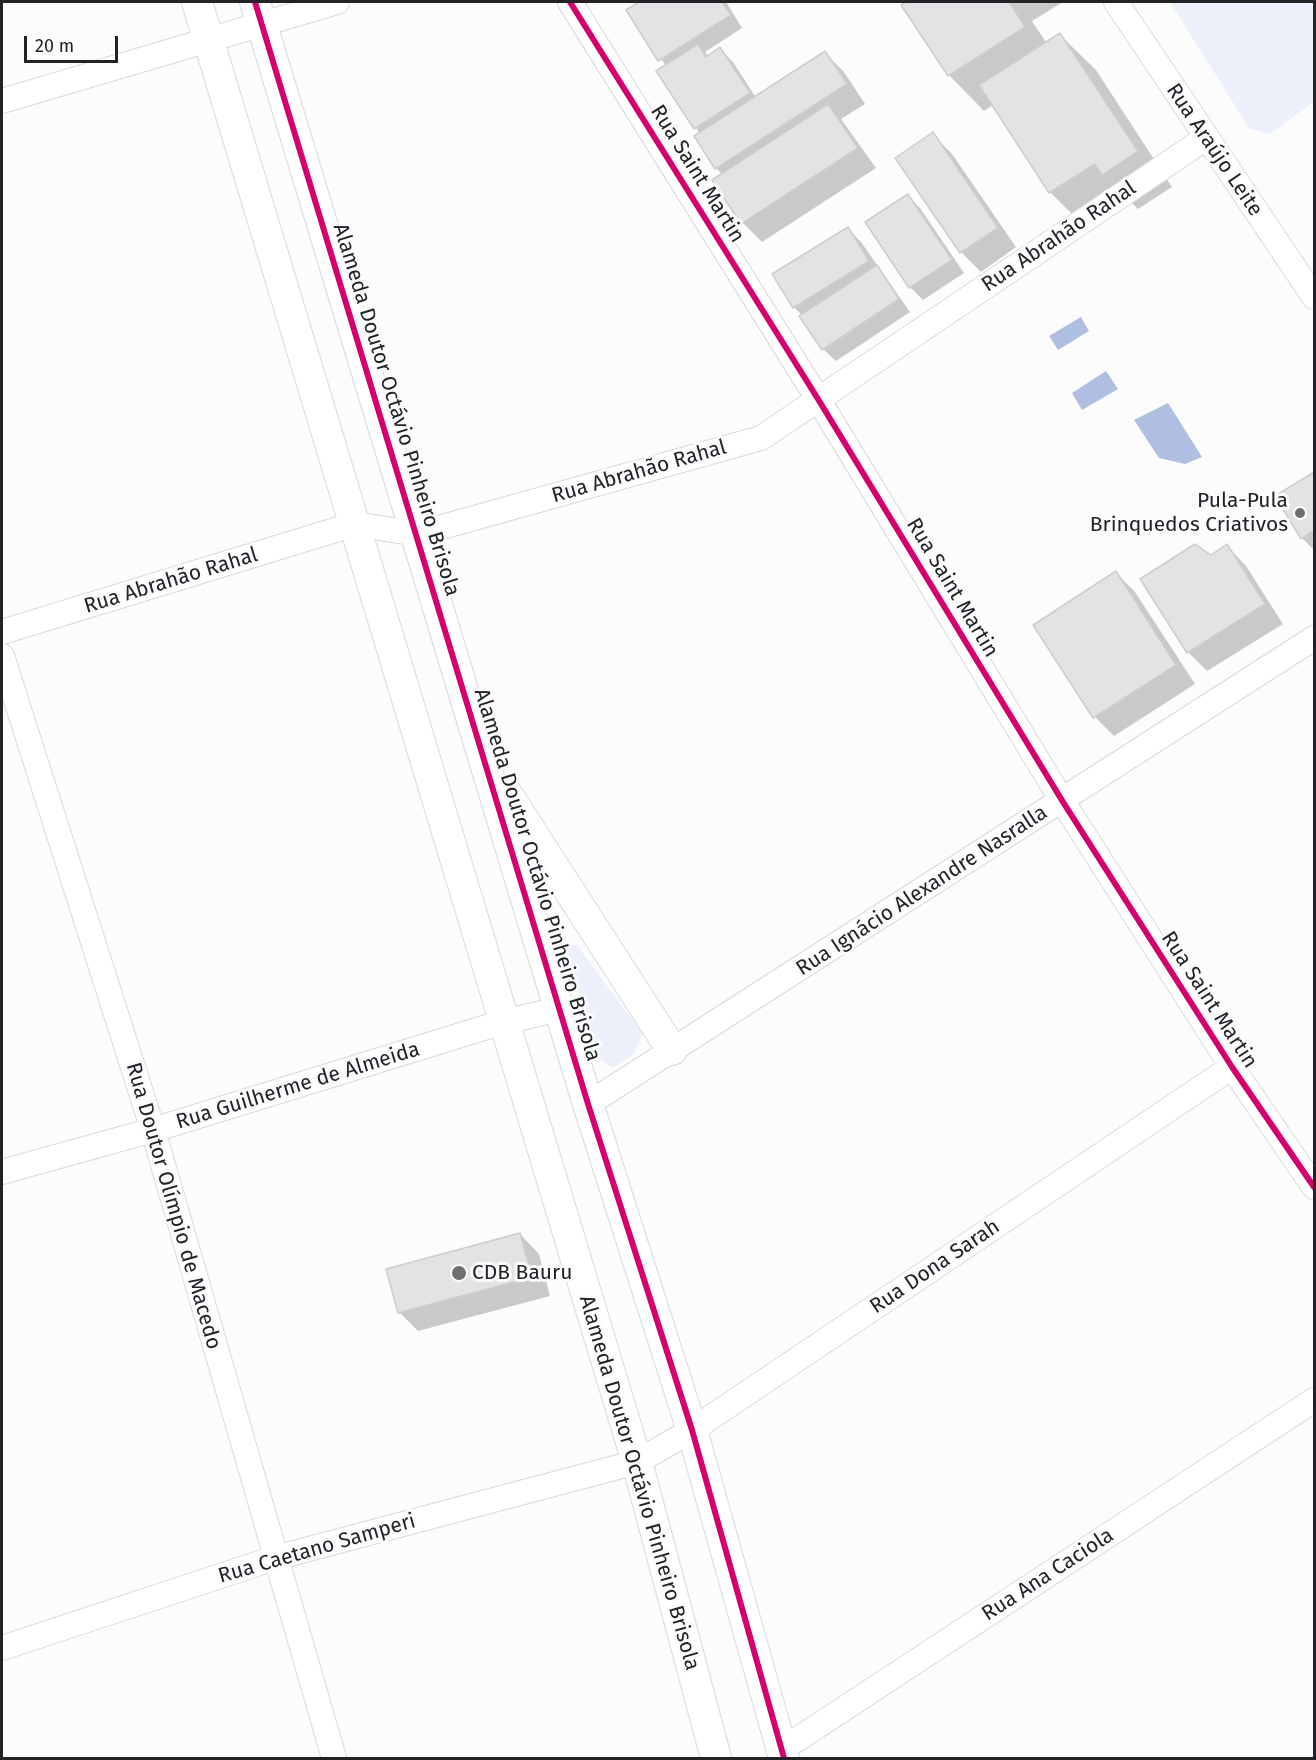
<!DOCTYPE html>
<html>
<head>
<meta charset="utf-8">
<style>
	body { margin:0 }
	#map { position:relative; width:1316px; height:1760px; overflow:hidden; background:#fcfcfc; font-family:"Fira Sans",sans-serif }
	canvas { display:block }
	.frame { position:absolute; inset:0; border:3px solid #222326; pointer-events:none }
	.scale { position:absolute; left:24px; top:36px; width:94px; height:27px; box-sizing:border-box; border:3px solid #222326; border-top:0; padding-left:8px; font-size:18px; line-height:21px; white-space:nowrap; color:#222326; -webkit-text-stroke:4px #fbfbfd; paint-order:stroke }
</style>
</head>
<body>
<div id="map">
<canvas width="1316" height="1760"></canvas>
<div class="frame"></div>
<div class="scale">20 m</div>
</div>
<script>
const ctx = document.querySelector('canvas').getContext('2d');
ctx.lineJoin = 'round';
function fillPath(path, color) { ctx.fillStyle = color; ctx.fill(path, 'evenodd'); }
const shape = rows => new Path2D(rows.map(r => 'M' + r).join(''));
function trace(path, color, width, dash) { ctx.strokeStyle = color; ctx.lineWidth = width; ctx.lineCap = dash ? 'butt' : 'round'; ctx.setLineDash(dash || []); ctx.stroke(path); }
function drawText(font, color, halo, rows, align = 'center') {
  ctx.font = font + ' "Fira Sans",sans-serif'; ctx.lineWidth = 6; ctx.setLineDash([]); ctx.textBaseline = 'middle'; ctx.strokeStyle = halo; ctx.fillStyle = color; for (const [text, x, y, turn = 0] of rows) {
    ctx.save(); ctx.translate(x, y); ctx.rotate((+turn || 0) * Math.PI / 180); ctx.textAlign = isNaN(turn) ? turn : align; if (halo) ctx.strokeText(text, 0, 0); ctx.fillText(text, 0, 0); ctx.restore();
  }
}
const green = shape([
	[1170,2,1314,2,1314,102,1269,134,1249,128],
	[576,944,643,1034,633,1055,612,1068,596,1056,567,949]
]);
const water = shape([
	[1081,317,1089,331,1058,350,1049,336],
	[1106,371,1118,389,1082,410,1072,393],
	[1168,403,1202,457,1185,464,1159,458,1134,420]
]);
const shadow = shape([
	[641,2,726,2,742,28,705,52,709,57,720,49,733,62,756,98,825,53,844,72,865,104,841,119,876,168,762,242,743,223,714,180,723,175,716,168,666,66,628,10],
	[909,2,1063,2,1032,21,1047,44,1060,35,1096,70,1172,187,1138,209,1129,200,1086,228,1050,192,993,105,984,111,949,75,903,5],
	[932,134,952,154,1016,247,981,272,961,252,897,158],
	[907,195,920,208,964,273,923,300,910,287],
	[848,229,861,242,910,312,836,361,823,349,803,316,794,307],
	[1314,474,1314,550,1302,538,1277,497],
	[1227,546,1246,566,1283,624,1207,671,1188,652,1211,556],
	[1116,573,1135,592,1195,684,1114,736,1095,717],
	[520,1234,539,1254,550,1296,418,1331,399,1312]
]);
const building = shape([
	[639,2,722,2,731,15,658,61,626,10,639,2],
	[906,2,1009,2,1025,27,948,76,901,5,906,2],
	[1060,33,1138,151,1102,175,1095,164,1049,193,979,85,1060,33],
	[698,44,706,57,720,47,750,93,694,129,656,71,698,44],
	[825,51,847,84,715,169,694,136,825,51],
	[828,104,858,148,741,224,712,180,828,104],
	[933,132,998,228,960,253,895,158,933,132],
	[908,194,952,260,909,288,865,222,908,194],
	[848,227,869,261,793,308,772,274,848,227],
	[877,265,899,299,822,350,799,316,877,265],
	[1314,472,1314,530,1301,539,1275,496,1314,472],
	[1195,544,1211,555,1227,544,1265,604,1187,653,1140,579,1195,544],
	[1116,571,1176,665,1093,718,1033,625,1116,571],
	[520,1233,532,1277,398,1313,386,1269,520,1233]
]);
const minor = shape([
	[570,2,818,399,1063,802,1232,1067,1314,1187],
	[1116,2,1314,297],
	[2,101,337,2],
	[2,632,355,524,417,534,761,438,1206,138],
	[2,656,153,1130,334,1758],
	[588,1104,1314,638],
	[2,1172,153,1130,503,1022,560,1009],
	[2,1648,275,1558,637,1462,692,1430,1232,1067],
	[781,1750,1314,1400]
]);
const tertiary = shape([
	[197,2,637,1462,716,1758],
	[255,2,588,1104,692,1430,784,1758],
	[505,791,672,1050]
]);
const cycleway = shape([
	[255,2,588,1104,692,1430,784,1758],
	[570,2,818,399,1063,802,1232,1067,1314,1187]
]);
const markers = [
	[1300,513,6,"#6e6f71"],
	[459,1273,8,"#6e6f71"]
];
const streetNames = [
	["Rua Araújo Leite",1214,150,56],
	["Rua Saint Martin",697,174,58],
	["Rua Abrahão Rahal",1059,237,-34],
	["Alameda Doutor Octávio Pinheiro Brisola",396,410,73],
	["Rua Abrahão Rahal",639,472,-16],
	["Rua Abrahão Rahal",171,581,-17],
	["Rua Saint Martin",952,588,59],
	["Alameda Doutor Octávio Pinheiro Brisola",537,875,73],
	["Rua Ignácio Alexandre Nasralla",922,891,-33],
	["Rua Saint Martin",1209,1000,57],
	["Rua Guilherme de Almeida",298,1086,-17],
	["Rua Doutor Olímpio de Macedo",173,1206,74],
	["Rua Dona Sarah",935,1267,-34],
	["Alameda Doutor Octávio Pinheiro Brisola",639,1483,74],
	["Rua Caetano Samperi",317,1549,-16],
	["Rua Ana Caciola",1048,1575,-33]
];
const poiNames = [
	["Pula-Pula",1288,501],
	["Brinquedos Criativos",1288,525],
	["CDB Bauru",472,1273,"left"]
];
fillPath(green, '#ecf0fa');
fillPath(water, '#b0bee2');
fillPath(shadow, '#0003');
fillPath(building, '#e2e3e4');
trace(building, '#cccdce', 1.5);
trace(minor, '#d8d9db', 26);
trace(tertiary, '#d8d9db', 32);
trace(minor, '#fff', 24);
trace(tertiary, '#fff', 30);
trace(cycleway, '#d6006c', 6);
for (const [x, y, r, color] of markers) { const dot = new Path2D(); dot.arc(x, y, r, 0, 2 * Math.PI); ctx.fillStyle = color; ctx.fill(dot); trace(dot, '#fbfbfd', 2); }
drawText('21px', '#222326', '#fbfbfd', streetNames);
drawText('21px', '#222326', '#fbfbfd', poiNames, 'right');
</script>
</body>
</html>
